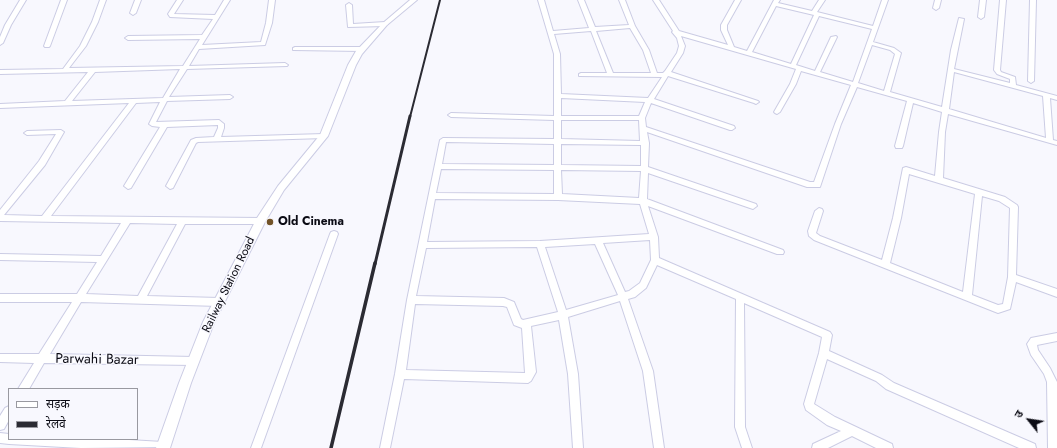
<!DOCTYPE html>
<html>
<head>
<meta charset="utf-8">
<style>
	body { margin:0 }
	#map { position:relative; width:1057px; height:448px; overflow:hidden; background:#f8f8fe; font-family:Jost,"Noto Sans Devanagari",sans-serif }
	canvas { display:block }
	.legend { position:absolute; left:8px; top:388px; width:130px; height:52px; box-sizing:border-box; background:#f8f8fe; border:1px solid #9999a0; margin:0; padding:5px 7px; list-style:none; font-size:12px; color:#0b0b14 }
	.legend li { display:flex; align-items:center; gap:8px; height:20px }
	.legend b { width:20px; border:1px solid #9999a0 }
	.north { position:absolute; left:1009px; top:400px; width:40px; height:40px; -webkit-text-stroke:3px #f8f8fe; paint-order:stroke; rotate:300deg; font-size:11px; font-weight:700; line-height:16px; text-align:center; color:#0b0b14 }
	.north::after { content:''; display:block; margin:auto; width:14px; height:18px; background:#0b0b14; clip-path:polygon(50% 0,100% 100%,50% 72%,0 100%) }
</style>
</head>
<body>
<div id="map">
<canvas width="1057" height="448"></canvas>
<ul class="legend">
<li><b style="height:5px;background:#fff"></b>सड़क</li>
<li><b style="height:5px;background:#2b2b33"></b>रेलवे</li>
</ul>
<div class="north">उ</div>
</div>
<script>
const ctx = document.querySelector('canvas').getContext('2d');
ctx.lineJoin = 'round';
const shape = rows => new Path2D(rows.map(r => 'M' + r).join(''));
function trace(path, color, width, dash) { ctx.strokeStyle = color; ctx.lineWidth = width; ctx.lineCap = dash ? 'butt' : 'round'; ctx.setLineDash(dash || []); ctx.stroke(path); }
function fillPath(path, color) { ctx.fillStyle = color; ctx.fill(path, 'evenodd'); }
function drawText(font, color, halo, rows, align = 'center') {
  ctx.font = font + ' Jost,sans-serif'; ctx.lineWidth = 3; ctx.setLineDash([]); ctx.textBaseline = 'middle'; ctx.strokeStyle = halo; ctx.fillStyle = color; for (const [text, x, y, turn = 0] of rows) {
    ctx.save(); ctx.translate(x, y); ctx.rotate((+turn || 0) * Math.PI / 180); ctx.textAlign = isNaN(turn) ? turn : align; if (halo) ctx.strokeText(text, 0, 0); ctx.fillText(text, 0, 0); ctx.restore();
  }
}
const minor = shape([
	[20,0,26,0,11,25,3,43,0,45,0,37,5,25,20,0],
	[61,0,67,0,50,46,49,47,45,47,44,46,61,0],
	[100,0,106,0,98,22,86,46,69,68,183,66,200,39,128,40,125,38,128,36,202,35,213,19,170,17,168,14,177,0,183,0,174,14,215,15,224,0,230,0,202,45,261,42,266,23,269,0,275,0,272,23,265,45,199,49,189,66,285,63,288,65,287,66,187,69,169,97,230,95,233,97,230,99,167,101,156,122,219,120,224,124,224,128,221,137,324,134,327,136,324,138,198,142,196,143,173,188,170,189,166,186,191,140,196,138,214,137,218,128,218,125,167,127,131,188,128,189,124,186,160,127,152,126,149,124,160,102,136,103,51,216,261,218,265,221,261,224,185,224,147,296,219,298,222,299,223,302,222,305,219,306,81,302,50,354,194,357,197,358,199,361,197,364,194,365,44,363,29,389,18,389,34,363,0,362,0,354,39,354,72,302,0,302,0,294,77,294,97,262,0,260,0,254,101,256,121,223,0,221,0,210,39,161,56,134,27,135,24,133,27,131,61,130,64,132,45,165,4,215,42,216,129,103,0,108,0,104,65,101,88,72,0,74,0,70,63,69,80,46,92,22,100,0],
	[180,69,163,98,72,101,95,72,180,69],
	[130,223,177,224,138,296,86,294,130,223],
	[135,0,141,0,136,13,133,15,130,13,135,0],
	[538,0,544,0,553,31,589,28,578,0,584,0,595,27,629,25,619,0,625,0,635,26,649,50,657,73,663,73,665,71,677,53,679,46,677,38,672,32,673,31,653,0,659,0,679,31,728,45,721,30,721,25,735,0,741,0,727,25,727,30,734,47,747,51,774,0,780,0,778,3,812,11,819,0,825,0,817,12,873,26,882,0,888,0,873,42,894,48,901,53,890,92,942,107,951,50,959,18,964,19,954,69,1010,83,1010,79,997,74,994,70,1000,0,1006,0,1000,70,1001,72,1015,77,1016,85,1057,96,1057,100,1050,98,1053,140,1057,141,1057,145,948,114,945,132,943,178,1005,197,1017,205,1018,207,1016,275,1057,289,1057,297,1016,282,1010,309,998,313,814,240,809,236,808,231,815,211,819,208,822,209,823,211,816,233,820,236,882,260,893,218,903,168,906,167,935,176,939,132,942,112,913,103,903,146,902,148,896,148,895,146,907,101,857,87,841,124,820,187,807,187,647,132,649,143,648,167,756,204,757,206,753,209,750,208,648,173,647,199,783,250,784,252,783,254,777,254,648,206,658,237,659,258,830,332,832,335,829,351,882,375,894,383,1035,444,1036,448,1019,448,886,389,876,381,827,359,814,404,835,417,892,444,893,448,876,448,852,436,828,448,812,448,813,444,841,431,827,425,806,410,804,404,819,353,822,337,744,303,745,427,752,448,742,448,735,427,736,299,657,265,646,288,635,297,628,299,653,371,664,448,654,448,643,371,620,301,568,317,578,374,583,448,573,448,568,374,559,320,531,326,536,372,531,381,528,383,404,379,390,448,380,448,395,374,407,300,440,140,443,138,554,139,554,120,451,117,448,115,451,113,554,116,554,54,538,0],
	[776,6,814,15,791,64,752,52,776,6],
	[819,16,872,29,853,82,820,72,837,37,836,36,831,37,815,71,796,65,819,16],
	[630,28,643,50,651,73,613,73,596,31,630,28],
	[591,31,607,73,581,73,579,74,579,76,662,77,648,98,561,94,560,54,554,34,591,31],
	[681,36,796,69,790,84,774,112,775,113,777,114,780,112,796,84,801,71,851,85,835,124,814,182,810,182,646,127,645,118,651,103,730,130,732,130,735,128,734,126,654,99,668,76,754,103,756,104,759,102,758,101,671,72,683,53,685,46,681,36],
	[872,45,890,50,895,54,884,91,858,83,872,45],
	[954,72,1043,96,1046,138,949,109,954,72],
	[561,98,645,102,639,116,561,116,561,98],
	[561,120,639,120,640,141,561,139,561,120],
	[446,142,554,144,554,165,442,164,446,142],
	[561,144,641,145,641,166,561,165,561,144],
	[441,169,554,170,554,194,436,193,441,169],
	[561,170,641,171,639,198,562,194,561,170],
	[909,174,975,194,963,292,890,263,901,218,909,174],
	[982,196,999,201,1010,208,1008,277,1003,304,998,305,972,295,982,196],
	[435,199,558,200,640,204,649,234,540,241,427,242,435,199],
	[650,240,651,260,640,283,629,291,625,292,603,243,650,240],
	[595,244,618,295,566,310,545,247,595,244],
	[537,247,558,312,523,320,521,319,514,302,504,298,416,296,426,248,537,247],
	[415,304,503,306,507,307,514,325,522,328,525,373,406,370,415,304],
	[935,0,941,0,939,8,936,10,933,8,935,0],
	[980,0,986,0,984,17,981,19,978,17,980,0],
	[1030,0,1036,0,1034,81,1031,83,1028,81,1030,0],
	[349,3,352,5,353,24,385,22,388,24,385,26,348,27,346,5,349,3],
	[295,47,362,47,365,49,362,51,293,50,293,48,295,47],
	[334,231,337,232,338,234,261,448,251,448,330,234,331,232,334,231],
	[1057,333,1057,341,1037,345,1038,350,1050,368,1057,382,1057,448,1048,448,1047,382,1044,374,1031,355,1027,344,1031,338,1057,333],
	[9,406,9,420,4,429,0,430,0,416,5,408,9,406],
	[0,433,9,434,9,439,112,439,163,442,167,443,168,447,81,448,9,444,0,443,0,433]
]);
const tertiary = shape([
	[410,0,417,0,387,25,362,54,356,65,328,136,284,190,265,222,214,323,191,383,170,448,156,448,179,383,203,322,257,218,278,186,320,135,348,65,356,51,383,23,410,0]
]);
const railFar2 = shape([
	[410,117,440,0]
]);
const railFar1 = shape([
	[375,264,410,116]
]);
const rail = shape([
	[331,448,375,263]
]);
const markers = [
	[270,222,4,"#725328"]
];
const poiNames = [
	["Old Cinema",278,222]
];
const streetNames = [
	["Railway Station Road",229,285,-64]
];
const nearStreetnames = [
	["Parwahi Bazar",97,360,1]
];
trace(minor, '#cbcce4', 2);
trace(tertiary, '#cbcce4', 2);
fillPath(minor, '#fff');
fillPath(tertiary, '#fff');
trace(railFar2, '#2b2b33', 2);
trace(railFar1, '#2b2b33', 3);
trace(rail, '#2b2b33', 3.5);
for (const [x, y, r, color] of markers) { const dot = new Path2D(); dot.arc(x, y, r, 0, 2 * Math.PI); ctx.fillStyle = color; ctx.fill(dot); trace(dot, '#f8f8fe', 1.5); }
drawText('bold 12px', '#0b0b14', '#f8f8fe', poiNames, 'left');
drawText('12px', '#0b0b14', '#f8f8fe', streetNames);
drawText('14px', '#0b0b14', '#f8f8fe', nearStreetnames);
</script>
</body>
</html>
